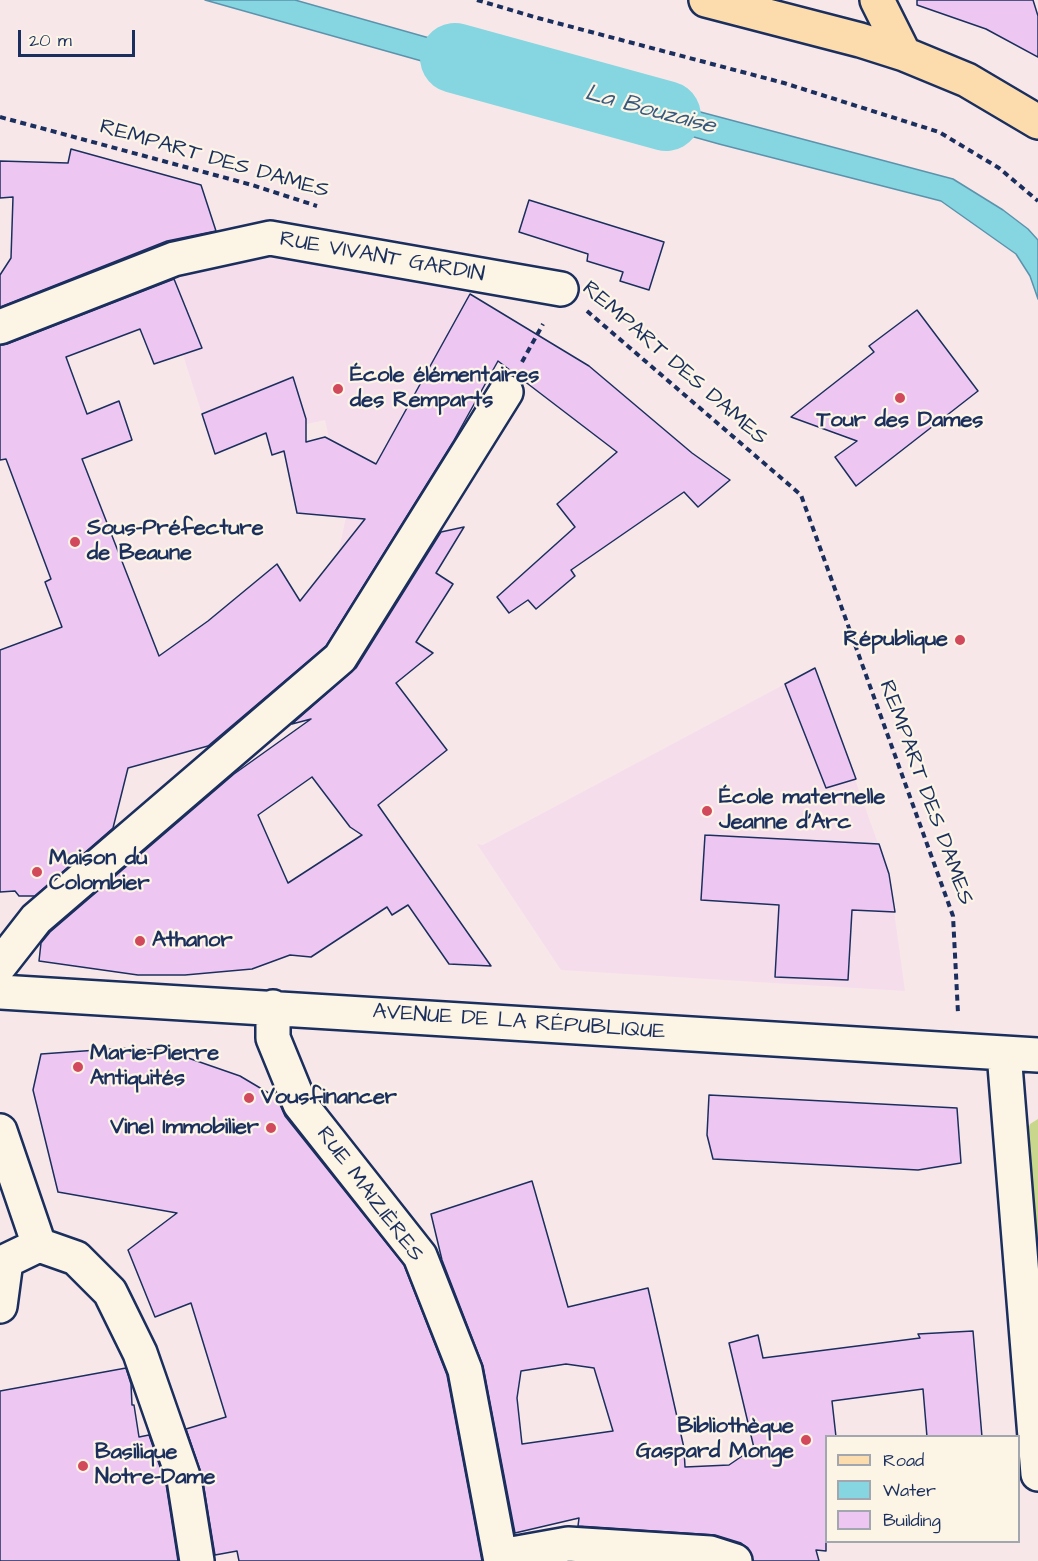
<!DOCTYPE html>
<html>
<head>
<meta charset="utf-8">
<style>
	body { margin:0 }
	#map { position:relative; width:1038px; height:1561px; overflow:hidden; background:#f8e7e9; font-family:"Architects Daughter",sans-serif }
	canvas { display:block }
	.legend { position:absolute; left:825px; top:1435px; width:195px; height:108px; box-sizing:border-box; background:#fcf5e5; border:2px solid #a2a6af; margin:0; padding:8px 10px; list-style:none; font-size:18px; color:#1b2f5e }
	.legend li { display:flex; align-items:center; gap:12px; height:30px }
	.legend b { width:30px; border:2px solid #a2a6af }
	.scale { position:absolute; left:18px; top:30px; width:117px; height:27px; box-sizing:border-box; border:3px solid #1b2f5e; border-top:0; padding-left:8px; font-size:18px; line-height:21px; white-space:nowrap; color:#1b2f5e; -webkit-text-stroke:4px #fcf5e5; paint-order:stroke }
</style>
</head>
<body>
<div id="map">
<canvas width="1038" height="1561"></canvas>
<ul class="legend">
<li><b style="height:8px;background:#fcdcac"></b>Road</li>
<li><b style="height:16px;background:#86d6e1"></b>Water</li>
<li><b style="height:16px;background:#edc7f2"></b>Building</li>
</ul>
<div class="scale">20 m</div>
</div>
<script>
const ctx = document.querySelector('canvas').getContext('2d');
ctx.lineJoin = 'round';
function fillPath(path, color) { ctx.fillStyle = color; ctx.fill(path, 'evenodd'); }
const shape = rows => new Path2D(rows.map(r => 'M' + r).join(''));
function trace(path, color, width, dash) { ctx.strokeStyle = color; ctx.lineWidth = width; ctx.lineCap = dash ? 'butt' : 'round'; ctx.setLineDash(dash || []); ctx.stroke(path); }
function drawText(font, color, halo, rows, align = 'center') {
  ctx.font = font + ' "Architects Daughter",sans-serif'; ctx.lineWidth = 4.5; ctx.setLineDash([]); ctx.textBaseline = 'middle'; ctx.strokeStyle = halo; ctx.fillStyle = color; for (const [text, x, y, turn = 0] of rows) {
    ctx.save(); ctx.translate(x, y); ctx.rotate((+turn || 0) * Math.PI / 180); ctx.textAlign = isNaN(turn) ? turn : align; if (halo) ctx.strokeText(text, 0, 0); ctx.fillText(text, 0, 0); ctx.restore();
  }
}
const built = shape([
	[261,255,381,269,470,294,519,324,431,480,378,566,339,550,346,517,325,420,266,433,215,454,183,355,154,364,127,296,219,261],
	[815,668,889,874,905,991,561,970,477,844,483,845]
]);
const green = shape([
	[1038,1119,1038,1304,1027,1132,1030,1124]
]);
const water = shape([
	[205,0,295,0,553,73,546,96,205,0],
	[576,79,953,179,1003,210,1028,229,1038,240,1038,299,1030,276,1016,254,941,201,719,144,569,102,576,79]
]);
const river = shape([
	[455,58,666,116]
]);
const building = shape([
	[917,0,1033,0,1038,16,1038,57,986,29,917,5,917,0],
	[71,149,201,185,216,231,167,241,0,307,0,275,11,258,13,197,0,198,0,161,68,163,71,149],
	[529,200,664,242,649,290,620,281,623,272,587,261,588,254,519,232,529,200],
	[174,279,202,348,154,364,140,329,66,357,87,414,119,401,132,440,82,459,159,656,208,621,277,564,300,601,365,519,297,513,284,451,272,455,266,433,215,454,202,414,293,377,306,419,306,442,325,437,376,464,470,294,589,366,692,453,730,480,698,507,684,492,571,570,575,576,536,609,528,600,509,613,497,597,575,527,557,504,617,452,498,361,453,442,326,646,208,746,128,768,113,828,35,896,19,896,15,891,0,892,0,650,62,627,45,582,51,579,6,459,0,460,0,345,7,344,174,279],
	[917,310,978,391,856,486,835,457,857,441,791,417,874,352,869,346,917,310],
	[464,527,436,573,453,584,416,642,433,653,396,683,447,750,378,805,491,966,449,964,408,905,392,915,387,907,311,957,290,955,252,969,185,975,138,975,39,961,41,943,50,932,234,774,311,719,292,724,356,668,441,532,464,527],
	[312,777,350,827,362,835,288,883,258,815,312,777],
	[815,668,856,779,826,788,785,684,815,668],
	[705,835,879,844,889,874,895,912,852,910,848,980,775,977,779,905,701,900,705,835],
	[126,1048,168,1051,240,1076,277,1098,285,1116,404,1265,447,1375,482,1561,239,1561,237,1551,215,1555,202,1476,186,1429,226,1417,191,1303,155,1317,128,1250,177,1213,58,1192,33,1090,41,1054,126,1048],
	[709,1095,957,1108,961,1163,918,1170,713,1159,707,1135,709,1095],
	[532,1181,568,1307,648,1288,684,1448,685,1467,729,1465,754,1448,729,1343,758,1335,763,1358,920,1338,918,1334,973,1331,982,1437,927,1437,923,1389,832,1401,836,1437,826,1437,826,1551,816,1550,819,1561,753,1561,748,1548,741,1543,715,1535,578,1526,579,1518,515,1533,483,1366,442,1260,431,1214,532,1181],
	[566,1364,594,1368,613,1431,522,1444,517,1398,521,1371,566,1364],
	[126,1368,131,1384,132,1405,134,1405,139,1437,149,1435,166,1484,178,1561,0,1561,0,1391,126,1368]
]);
const path = shape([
	[477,0,538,18,784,83,939,132,999,168,1038,201],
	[0,117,252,185,317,206],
	[587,311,801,495,953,916,958,1013],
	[522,362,543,324]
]);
const minor = shape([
	[0,327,174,259,270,238,561,289],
	[0,965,36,919,340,658,506,392],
	[0,992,1038,1055],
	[273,1007,273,1038,300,1104,420,1256,465,1370,501,1561],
	[1004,1053,1038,1474],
	[0,1131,39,1245],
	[39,1245,76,1258,110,1292,140,1353,184,1479,197,1561],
	[0,1306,6,1261,39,1245],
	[501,1556,568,1544,710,1553,735,1561]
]);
const primary = shape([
	[706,0,860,40,904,54,967,80,1038,122],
	[877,0,904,54]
]);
const markers = [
	[338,389,6,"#d1495b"],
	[900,398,6,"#d1495b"],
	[75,542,6,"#d1495b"],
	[960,640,6,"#d1495b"],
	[707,811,6,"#d1495b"],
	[37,872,6,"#d1495b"],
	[140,941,6,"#d1495b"],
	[78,1067,6,"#d1495b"],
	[249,1098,6,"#d1495b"],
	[271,1128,6,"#d1495b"],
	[806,1440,6,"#d1495b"],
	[83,1466,6,"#d1495b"]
];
const streetNames = [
	["REMPART DES DAMES",214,160,16],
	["RUE VIVANT GARDIN",382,258,10],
	["REMPART DES DAMES",674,364,41],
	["REMPART DES DAMES",925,793,70],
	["AVENUE DE LA RÉPUBLIQUE",519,1023,4],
	["RUE MAIZIÈRES",369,1195,53]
];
const poiNames = [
	["École élémentaires",350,376],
	["des Remparts",350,401],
	["Tour des Dames",900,421,"center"],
	["Sous-Préfecture",87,529],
	["de Beaune",87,554],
	["République",948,640,"right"],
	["École maternelle",719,798],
	["Jeanne d'Arc",719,823],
	["Maison du",49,859],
	["Colombier",49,884],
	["Athanor",152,941],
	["Marie-Pierre",90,1054],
	["Antiquités",90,1079],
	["Vousfinancer",261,1098],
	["Vinel Immobilier",259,1128,"right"],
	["Bibliothèque",794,1427,"right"],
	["Gaspard Monge",794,1452,"right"],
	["Basilique",95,1453],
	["Notre-Dame",95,1478]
];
const waterNames = [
	["La Bouzaise",650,111,15]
];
fillPath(built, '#f5ddec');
fillPath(green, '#c8d78b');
fillPath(water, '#86d6e1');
trace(water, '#5b93ad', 1.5);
trace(river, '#86d6e1', 70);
fillPath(building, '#edc7f2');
trace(building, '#1b2f5e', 1.5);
trace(minor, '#1b2f5e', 38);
trace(primary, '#1b2f5e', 38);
trace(path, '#1b2f5e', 4, [6, 4.5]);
trace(minor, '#fcf5e5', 33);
trace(primary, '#fcdcac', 33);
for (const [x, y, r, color] of markers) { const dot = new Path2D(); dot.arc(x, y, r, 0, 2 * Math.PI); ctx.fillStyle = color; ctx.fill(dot); trace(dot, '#fcf5e5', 2); }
drawText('22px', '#1b2f5e', '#fcf5e5', streetNames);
drawText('bold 22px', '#1b2f5e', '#fcf5e5', poiNames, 'left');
drawText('italic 24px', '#36597f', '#fcf5e5', waterNames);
</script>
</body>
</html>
